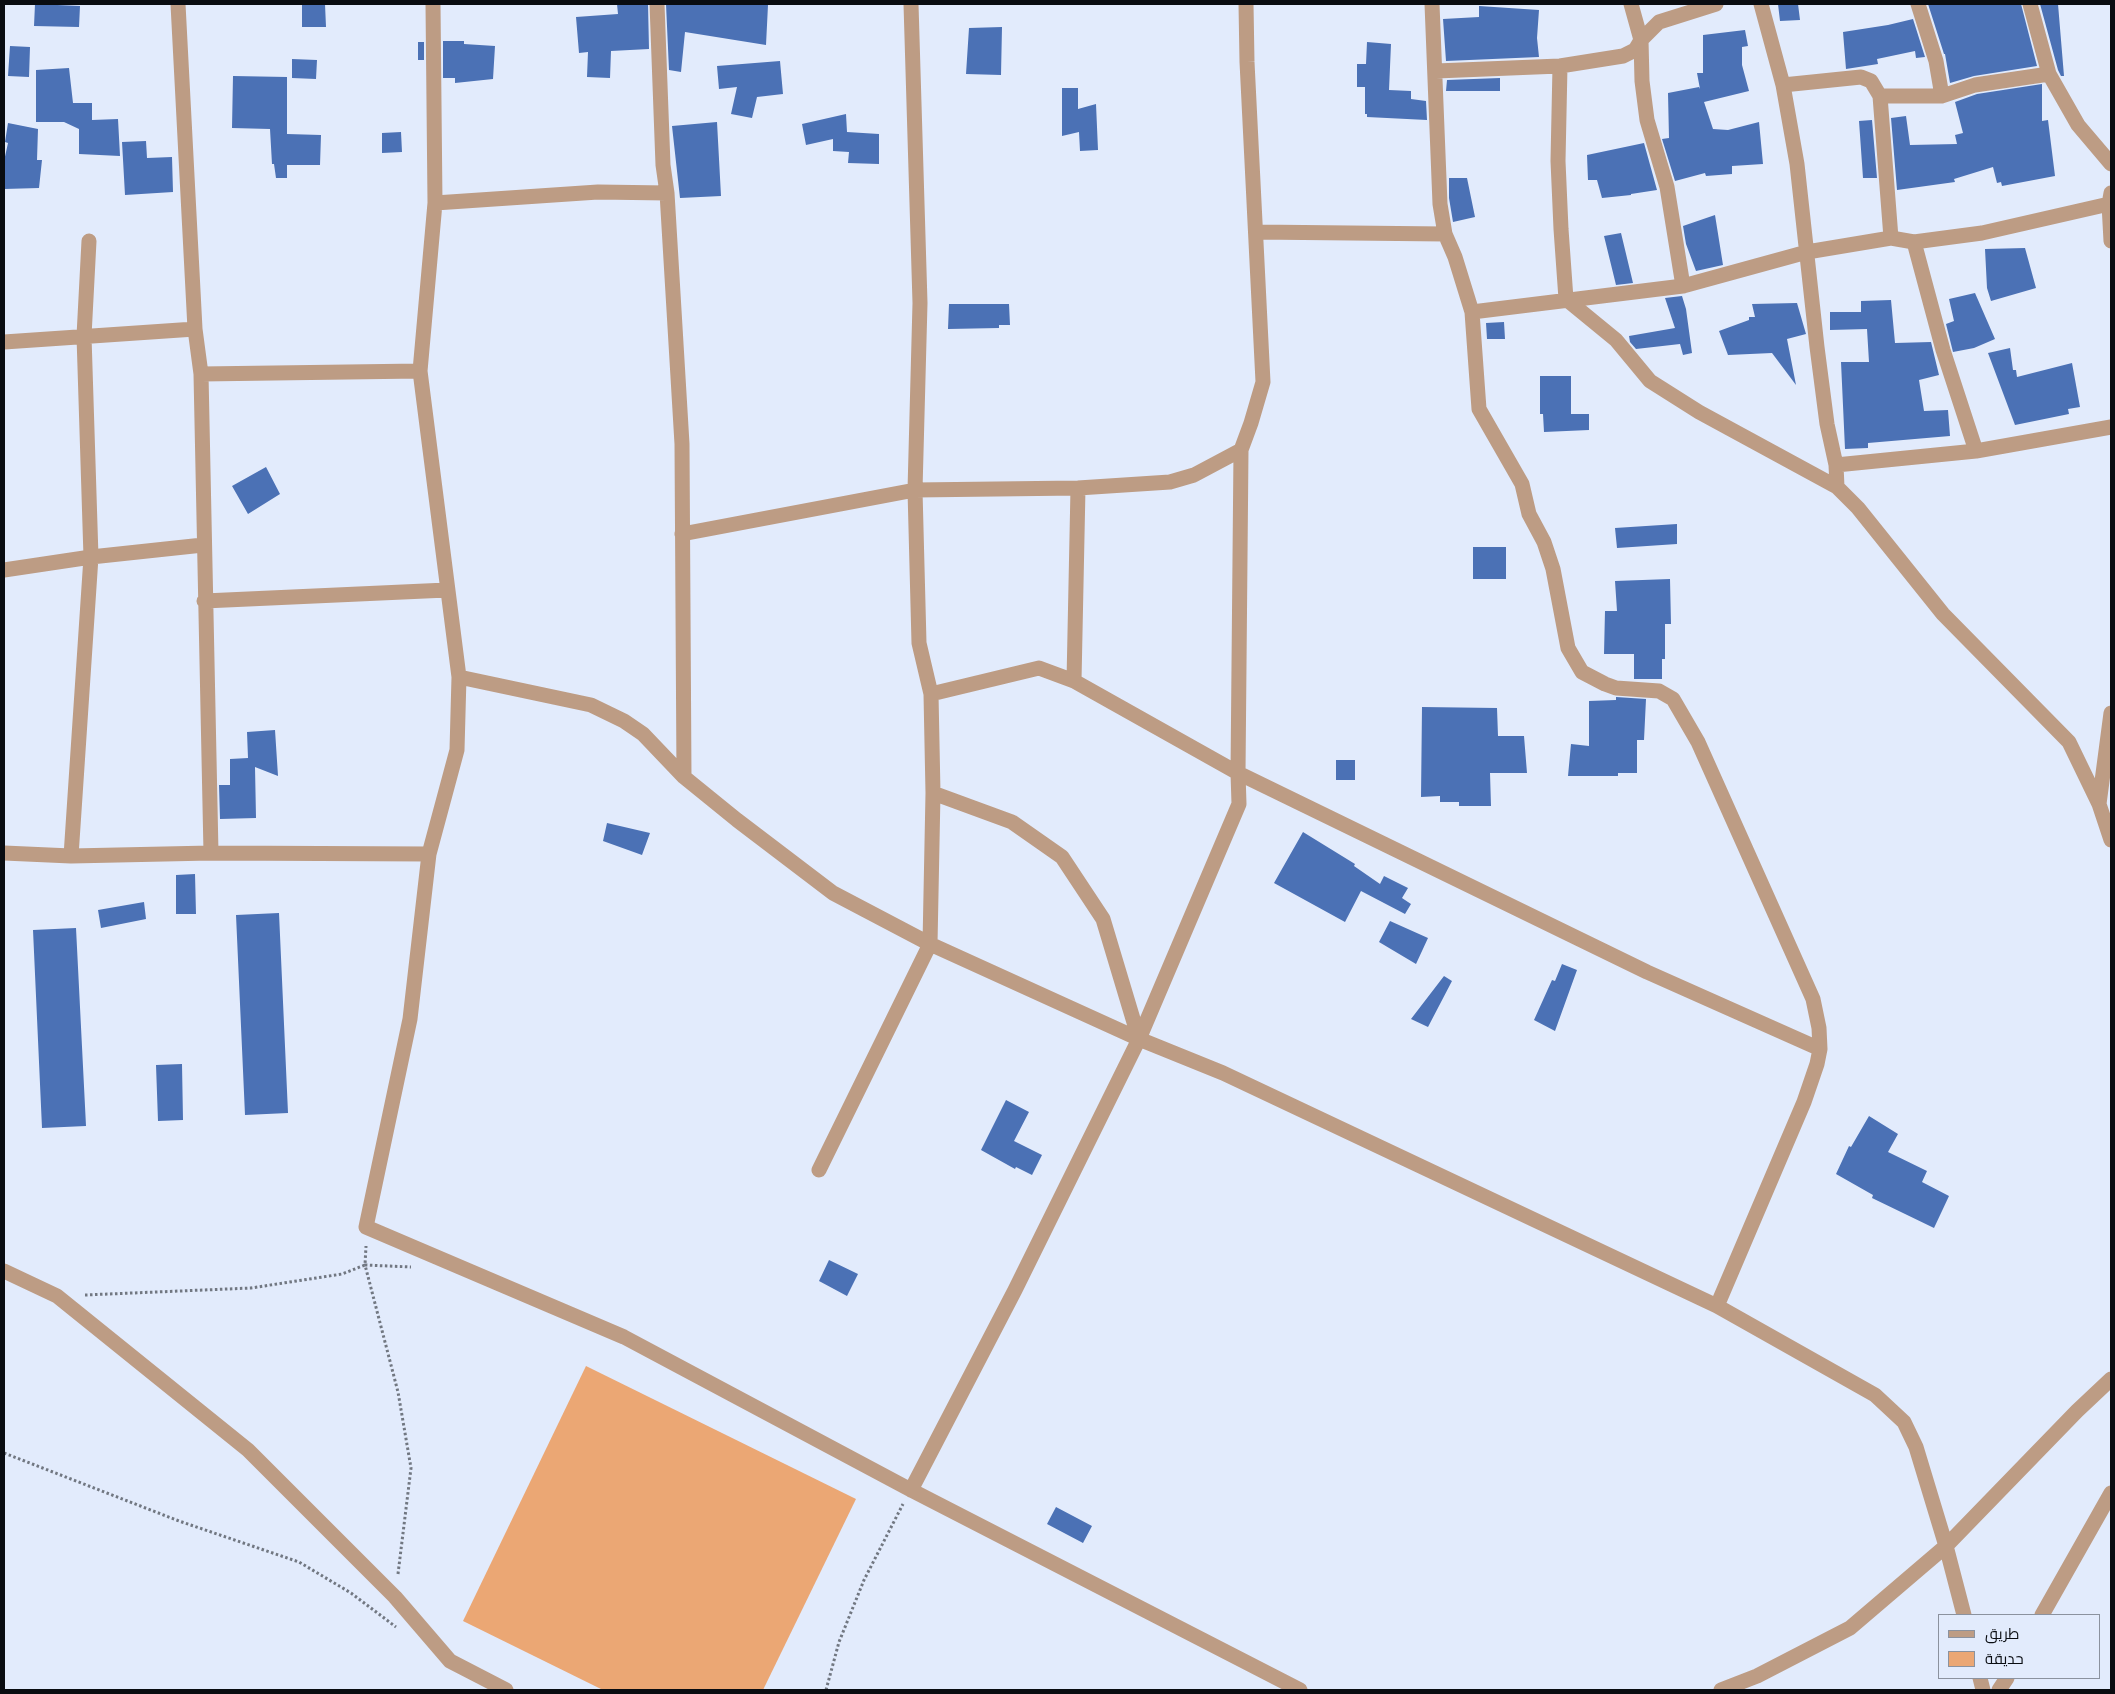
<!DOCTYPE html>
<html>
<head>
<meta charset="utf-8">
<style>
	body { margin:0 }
	#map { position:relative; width:2115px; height:1694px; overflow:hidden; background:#e2ebfc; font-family:Jost,Cairo,sans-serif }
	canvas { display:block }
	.frame { position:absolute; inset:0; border:5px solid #090c11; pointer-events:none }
	.legend { position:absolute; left:1938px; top:1614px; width:162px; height:65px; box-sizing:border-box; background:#e2ebfc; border:1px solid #8b929e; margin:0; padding:6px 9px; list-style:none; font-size:15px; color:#090c11 }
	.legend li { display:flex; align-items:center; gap:10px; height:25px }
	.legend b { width:25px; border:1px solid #8b929e }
</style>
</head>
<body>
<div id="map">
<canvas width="2115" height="1694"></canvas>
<div class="frame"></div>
<ul class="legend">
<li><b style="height:6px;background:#bd9c84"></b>طريق</li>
<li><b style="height:14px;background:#eba774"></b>حديقة</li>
</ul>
</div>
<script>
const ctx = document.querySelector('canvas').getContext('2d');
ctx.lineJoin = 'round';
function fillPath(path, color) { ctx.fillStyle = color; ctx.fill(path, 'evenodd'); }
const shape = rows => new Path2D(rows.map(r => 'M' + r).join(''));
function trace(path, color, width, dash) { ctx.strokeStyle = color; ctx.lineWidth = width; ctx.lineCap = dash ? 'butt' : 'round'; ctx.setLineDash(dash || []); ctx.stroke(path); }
const green = shape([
	[586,1366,856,1499,763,1690,603,1690,463,1621]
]);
const building = shape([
	[35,4,80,6,79,27,34,26],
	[302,4,325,4,326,27,302,27],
	[617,4,648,4,649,49,611,51,610,78,587,77,588,52,579,53,576,17,618,14],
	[666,4,768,5,766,45,685,32,681,72,669,70],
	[1778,4,1798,4,1800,20,1780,21],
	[1928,4,2021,4,2037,66,1974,76,1950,83,1945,54,1944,54],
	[2040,4,2058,4,2064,76,2061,76,2058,70],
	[1479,6,1539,10,1537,38,1539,57,1446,61,1443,19,1479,17],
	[1913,19,1925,57,1916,58,1915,51,1877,59,1878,64,1846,69,1843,32,1888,25],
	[1002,27,1001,75,966,74,969,28],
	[1745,30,1748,46,1742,47,1742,65,1749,91,1704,102,1713,129,1728,130,1759,122,1763,164,1732,166,1732,174,1706,176,1705,173,1675,181,1662,139,1669,138,1668,93,1699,87,1700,89,1697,73,1703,73,1703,35],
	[443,41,464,41,464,44,495,46,493,79,455,83,455,78,443,78],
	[418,42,424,42,424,60,418,60],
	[1367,42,1391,44,1389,90,1411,91,1411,99,1426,101,1427,120,1367,117,1367,114,1365,114,1365,87,1357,87,1357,64,1366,64],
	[10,46,30,47,29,77,8,76],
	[292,59,317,60,316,79,292,78],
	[780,61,783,94,757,97,752,118,731,114,737,87,719,89,717,66],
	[69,68,73,103,92,103,92,120,118,119,120,156,79,154,79,129,64,122,36,122,36,70],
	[233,76,287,77,287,134,321,135,320,165,287,165,287,178,276,178,274,164,272,164,270,129,232,128],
	[1500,78,1500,91,1446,91,1447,80],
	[2042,84,2042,121,2048,120,2055,176,2002,186,2001,182,1997,183,1993,167,1954,179,1955,182,1897,190,1891,118,1906,116,1910,145,1957,144,1955,135,1963,133,1955,102,1977,94],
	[1062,88,1078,88,1078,109,1096,104,1098,150,1080,151,1079,132,1062,136],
	[846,114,847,132,879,134,879,164,848,163,849,152,833,151,833,139,806,145,802,124],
	[1872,120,1877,178,1863,178,1859,121],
	[717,122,721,196,680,198,672,126],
	[8,123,38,129,37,160,42,160,39,188,4,189,4,161,8,143,5,142],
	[401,132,402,152,382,153,382,133],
	[146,141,147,158,172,157,173,192,125,195,122,142],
	[1644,143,1657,190,1631,194,1631,195,1602,198,1597,180,1588,180,1587,155],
	[1449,178,1467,178,1475,217,1453,222,1449,198],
	[1715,215,1723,265,1696,271,1686,244,1683,226],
	[1621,233,1633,283,1616,285,1604,236],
	[2025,248,2036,288,1991,301,1987,288,1985,249],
	[1975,293,1995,339,1974,348,1953,352,1946,324,1954,321,1949,299],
	[1682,296,1686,309,1692,353,1683,355,1680,344,1636,349,1630,342,1629,336,1675,328,1665,298],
	[1891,300,1895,343,1931,342,1939,375,1919,380,1924,411,1948,410,1950,436,1868,443,1868,448,1845,449,1841,362,1869,362,1867,329,1830,330,1830,312,1861,312,1861,301],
	[1797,303,1806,334,1787,339,1796,385,1772,353,1728,355,1719,331,1749,320,1749,317,1755,317,1752,304],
	[949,304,1009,304,1010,325,999,325,999,328,948,329],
	[1504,322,1505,339,1487,339,1486,323],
	[2010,348,2013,370,2016,370,2017,377,2072,363,2080,407,2068,409,2069,414,2015,425,1988,353],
	[1540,376,1571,376,1571,414,1589,414,1589,430,1544,432,1543,414,1540,414],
	[266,467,280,494,248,514,232,486],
	[1677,524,1677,544,1617,548,1615,528],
	[1473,547,1506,547,1506,579,1473,579],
	[1670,579,1671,624,1665,624,1665,659,1662,659,1662,679,1634,679,1634,654,1604,654,1605,611,1617,611,1615,581],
	[1616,697,1646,699,1644,740,1637,740,1637,773,1618,773,1618,776,1568,776,1571,744,1589,746,1589,701,1616,700],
	[1422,707,1497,708,1498,736,1524,736,1527,773,1490,773,1491,806,1459,806,1459,802,1440,802,1440,796,1421,797],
	[275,730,278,776,255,767,256,818,220,819,219,785,230,785,230,759,248,758,247,732],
	[1336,760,1355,760,1355,780,1336,780],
	[607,823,650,833,642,855,603,841],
	[1303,832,1355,864,1354,866,1380,884,1384,876,1408,888,1402,898,1411,904,1405,914,1361,891,1345,922,1274,883],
	[195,874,196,914,176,914,176,875],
	[144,902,146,919,101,928,98,910],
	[279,913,288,1113,245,1115,236,915],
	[1390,921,1428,938,1416,964,1379,942],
	[76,928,86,1126,42,1128,33,930],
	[1562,964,1577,970,1555,1031,1534,1020,1552,980,1555,981],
	[1444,976,1452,981,1428,1027,1411,1019],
	[182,1064,183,1120,158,1121,156,1065],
	[1006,1100,1029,1112,1014,1141,1042,1155,1032,1175,1016,1167,1015,1169,981,1150],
	[1869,1116,1898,1134,1888,1152,1927,1171,1922,1182,1949,1196,1934,1228,1872,1198,1873,1195,1836,1174,1849,1146,1851,1147],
	[829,1260,858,1274,847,1296,819,1281],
	[1056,1507,1092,1526,1083,1543,1047,1524]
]);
const path = shape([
	[85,1295,251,1288,342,1274,365,1265,366,1246],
	[4,1453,179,1521,299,1562,351,1593,396,1627],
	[398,1574,411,1468,398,1392,365,1265,411,1267],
	[826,1690,839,1642,864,1580,903,1504]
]);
const minor = shape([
	[178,4,195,329,201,374,211,853],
	[433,4,435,203,420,371,459,677,457,750,429,854,410,1019,366,1227,624,1337,911,1490,1300,1690],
	[657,4,663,165,667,193,682,444,684,777],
	[1432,4,1440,204,1445,234,1455,257,1472,312,1479,409,1522,484,1529,514,1544,542,1553,569,1568,648,1582,672,1605,684,1616,688,1659,691,1673,699,1698,742,1813,999,1819,1028,1820,1049,1817,1064,1804,1102,1717,1306],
	[1631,4,1641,40,1642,81,1647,120,1667,187,1683,286],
	[1761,4,1783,85,1797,164,1817,347,1827,424,1836,465,1837,487,1858,508,1943,614,2069,742,2099,804,2111,840],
	[1918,4,1936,61,1942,96],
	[2030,4,2049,74,2078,125,2111,164],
	[1560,66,1558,161,1561,229,1566,299,1616,340,1650,381,1699,412,1837,487],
	[1436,71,1560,66,1623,56,1635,50,1641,40,1659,22,1716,4],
	[1783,85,1861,77,1871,81,1880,96,1891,238],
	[1880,96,1942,96,1975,85,2049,74],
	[2111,193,2109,204,2111,241],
	[435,203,598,192,667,193],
	[1256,232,1445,234],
	[1914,242,1943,350,1976,451],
	[1472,312,1683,286,1807,252,1891,238,1914,242,1982,233,2109,204],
	[4,342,195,329],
	[201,374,420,371],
	[1836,465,1976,451,2111,427],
	[682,534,915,490,1078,488,1170,482,1194,475,1241,450],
	[4,570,91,557,203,545],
	[204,601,447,590],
	[459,677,591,705,624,721,643,734,684,777,737,820,833,893,930,944,1139,1039,1223,1073,1717,1306,1875,1395,1904,1422,1916,1447,1946,1546,1964,1615],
	[1074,681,1078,488],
	[931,694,1039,668,1074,681,1238,773,1647,972,1820,1049],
	[933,793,1012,822,1062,857,1103,919,1139,1039],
	[2099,804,2111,713],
	[4,853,71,856,211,853,429,854],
	[71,856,91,557,84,336,89,241],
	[819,1170,930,944,933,793,931,694,919,643,915,490,920,303,911,4],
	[4,1271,57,1296,248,1450,395,1597,450,1661,506,1690],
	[911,1490,1015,1290,1139,1039,1239,804,1238,773,1241,450,1251,423,1263,382,1247,62,1246,4],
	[2042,1615,2111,1493],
	[1980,1678,1983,1690],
	[1721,1690,1757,1676,1850,1628,1946,1546,2077,1411,2111,1379],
	[1999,1690,2007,1678]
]);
fillPath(green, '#eba774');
fillPath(building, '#4b71b5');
trace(path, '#717781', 3, [2.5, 2.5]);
trace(minor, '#bd9c84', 15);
</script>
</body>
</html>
